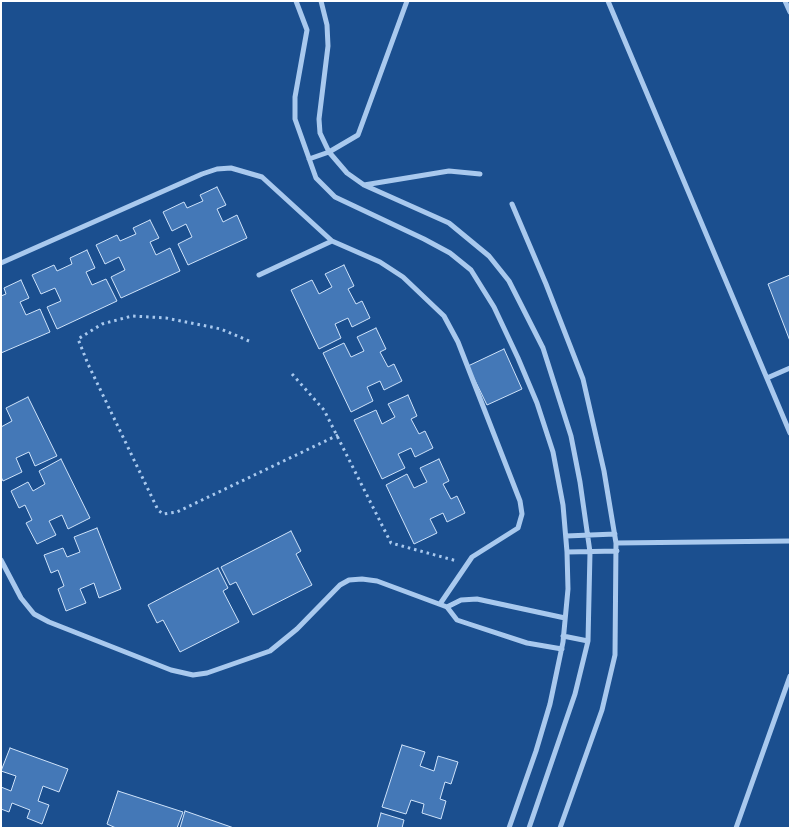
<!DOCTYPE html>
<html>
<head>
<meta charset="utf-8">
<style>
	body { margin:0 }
	#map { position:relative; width:791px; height:829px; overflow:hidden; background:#1b4f8f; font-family:"PT Sans",sans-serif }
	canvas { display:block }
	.frame { position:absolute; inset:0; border:2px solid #fff; pointer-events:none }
</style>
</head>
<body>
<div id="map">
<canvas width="791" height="829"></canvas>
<div class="frame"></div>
</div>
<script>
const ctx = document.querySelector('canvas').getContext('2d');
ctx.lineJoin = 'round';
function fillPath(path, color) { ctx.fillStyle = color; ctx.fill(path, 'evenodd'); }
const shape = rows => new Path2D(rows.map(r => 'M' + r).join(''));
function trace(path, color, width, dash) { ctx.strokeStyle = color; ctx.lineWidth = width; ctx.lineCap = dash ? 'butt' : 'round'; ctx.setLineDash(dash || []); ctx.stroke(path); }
const building = shape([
	[217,187,226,205,217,209,223,222,237,215,247,238,188,265,178,244,192,237,186,224,172,231,163,212,184,202,187,208,203,201,200,195,217,187],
	[150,220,159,238,150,242,156,255,170,248,180,271,121,298,111,277,125,270,119,257,105,264,96,245,117,235,120,241,136,234,133,228,150,220],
	[87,250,95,268,86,272,92,285,106,279,117,301,57,329,47,307,61,301,55,288,41,294,32,275,54,265,57,271,72,264,70,258,87,250],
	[344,265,354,286,348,289,356,304,362,301,370,318,352,327,348,318,335,324,341,338,319,349,291,290,312,280,319,294,332,287,325,274,344,265],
	[790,275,790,341,768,284,790,275],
	[21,280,29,298,20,302,26,315,40,309,50,332,1,353,1,296,6,294,4,288,21,280],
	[376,328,386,349,380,352,388,367,394,364,402,381,384,390,380,381,367,387,373,401,351,412,323,353,344,343,351,357,364,351,357,337,376,328],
	[504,349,522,389,487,405,468,366,504,349],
	[408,395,417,416,411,419,419,434,425,431,433,448,415,457,411,448,398,454,405,468,382,479,354,420,376,410,382,424,395,417,388,404,408,395],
	[28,397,57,456,35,466,29,452,16,458,22,472,3,481,1,477,1,427,12,421,6,408,28,397],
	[61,459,90,518,68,529,62,515,49,521,56,535,37,544,26,523,32,520,25,505,19,508,11,491,28,482,33,491,45,484,39,471,61,459],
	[439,459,449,481,443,484,451,499,457,496,465,513,447,522,443,513,430,519,437,533,414,544,386,485,407,474,414,488,427,482,420,468,439,459],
	[97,528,121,589,99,598,94,583,80,589,86,603,66,611,58,589,64,586,58,570,51,573,44,555,63,548,67,557,80,552,74,537,97,528],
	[291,531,301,551,296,554,312,585,253,615,236,582,230,585,221,567,291,531],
	[218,568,228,588,223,591,239,622,180,652,163,620,157,623,148,605,218,568],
	[402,745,425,752,420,766,434,771,438,756,458,762,451,784,445,782,440,799,446,801,441,819,422,813,424,804,411,800,406,814,382,807,402,745],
	[10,748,68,769,59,792,43,786,38,801,49,805,42,824,27,818,30,810,12,803,9,812,1,809,1,787,11,791,16,776,1,771,10,748],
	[118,791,183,812,177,828,116,828,107,824,118,791],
	[185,811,234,828,180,828,185,811],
	[381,813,404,820,402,828,377,828,381,813]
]);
const path = shape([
	[249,341,221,329,166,318,132,316,102,324,78,339,88,364,158,510,163,514,177,512,338,435],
	[292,374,324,410,391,543,457,561]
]);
const street = shape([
	[296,1,307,30,295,97,295,119,316,178,335,197,424,239,450,253,471,270,494,307,518,358,537,403,553,452,563,505,567,552,568,589,563,642,550,704,536,751,509,828],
	[321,1,327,25,328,46,319,119,320,133,329,152,347,173,364,185,449,223,489,256,509,281,543,348,571,436,580,482,590,552,588,641,575,694,529,828],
	[608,1,790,433],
	[785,1,790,12],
	[309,159,329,152,358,135,407,1],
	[364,185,449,171,480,174],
	[512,204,546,284,583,379,604,471,616,543,615,655,602,710,560,828],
	[1,263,202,174,217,169,231,168,262,177,332,241,380,262,403,277,444,316,458,342,520,501,522,514,518,528,472,557,440,604],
	[259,275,332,241],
	[767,378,790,368],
	[566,536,615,534],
	[616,543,790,541],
	[567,552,617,551],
	[1,560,21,598,34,614,49,622,171,670,193,675,207,673,270,651,297,629,340,585,349,580,362,579,377,581,447,607,457,620,469,624,527,643,562,649],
	[447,607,461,600,477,599,565,618],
	[563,636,588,641],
	[736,828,790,676]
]);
fillPath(building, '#4478b7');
trace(building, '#cfe3fa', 1);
trace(path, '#a9c9ee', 3, [2.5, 4]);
trace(street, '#a9c9ee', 5);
</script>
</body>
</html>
